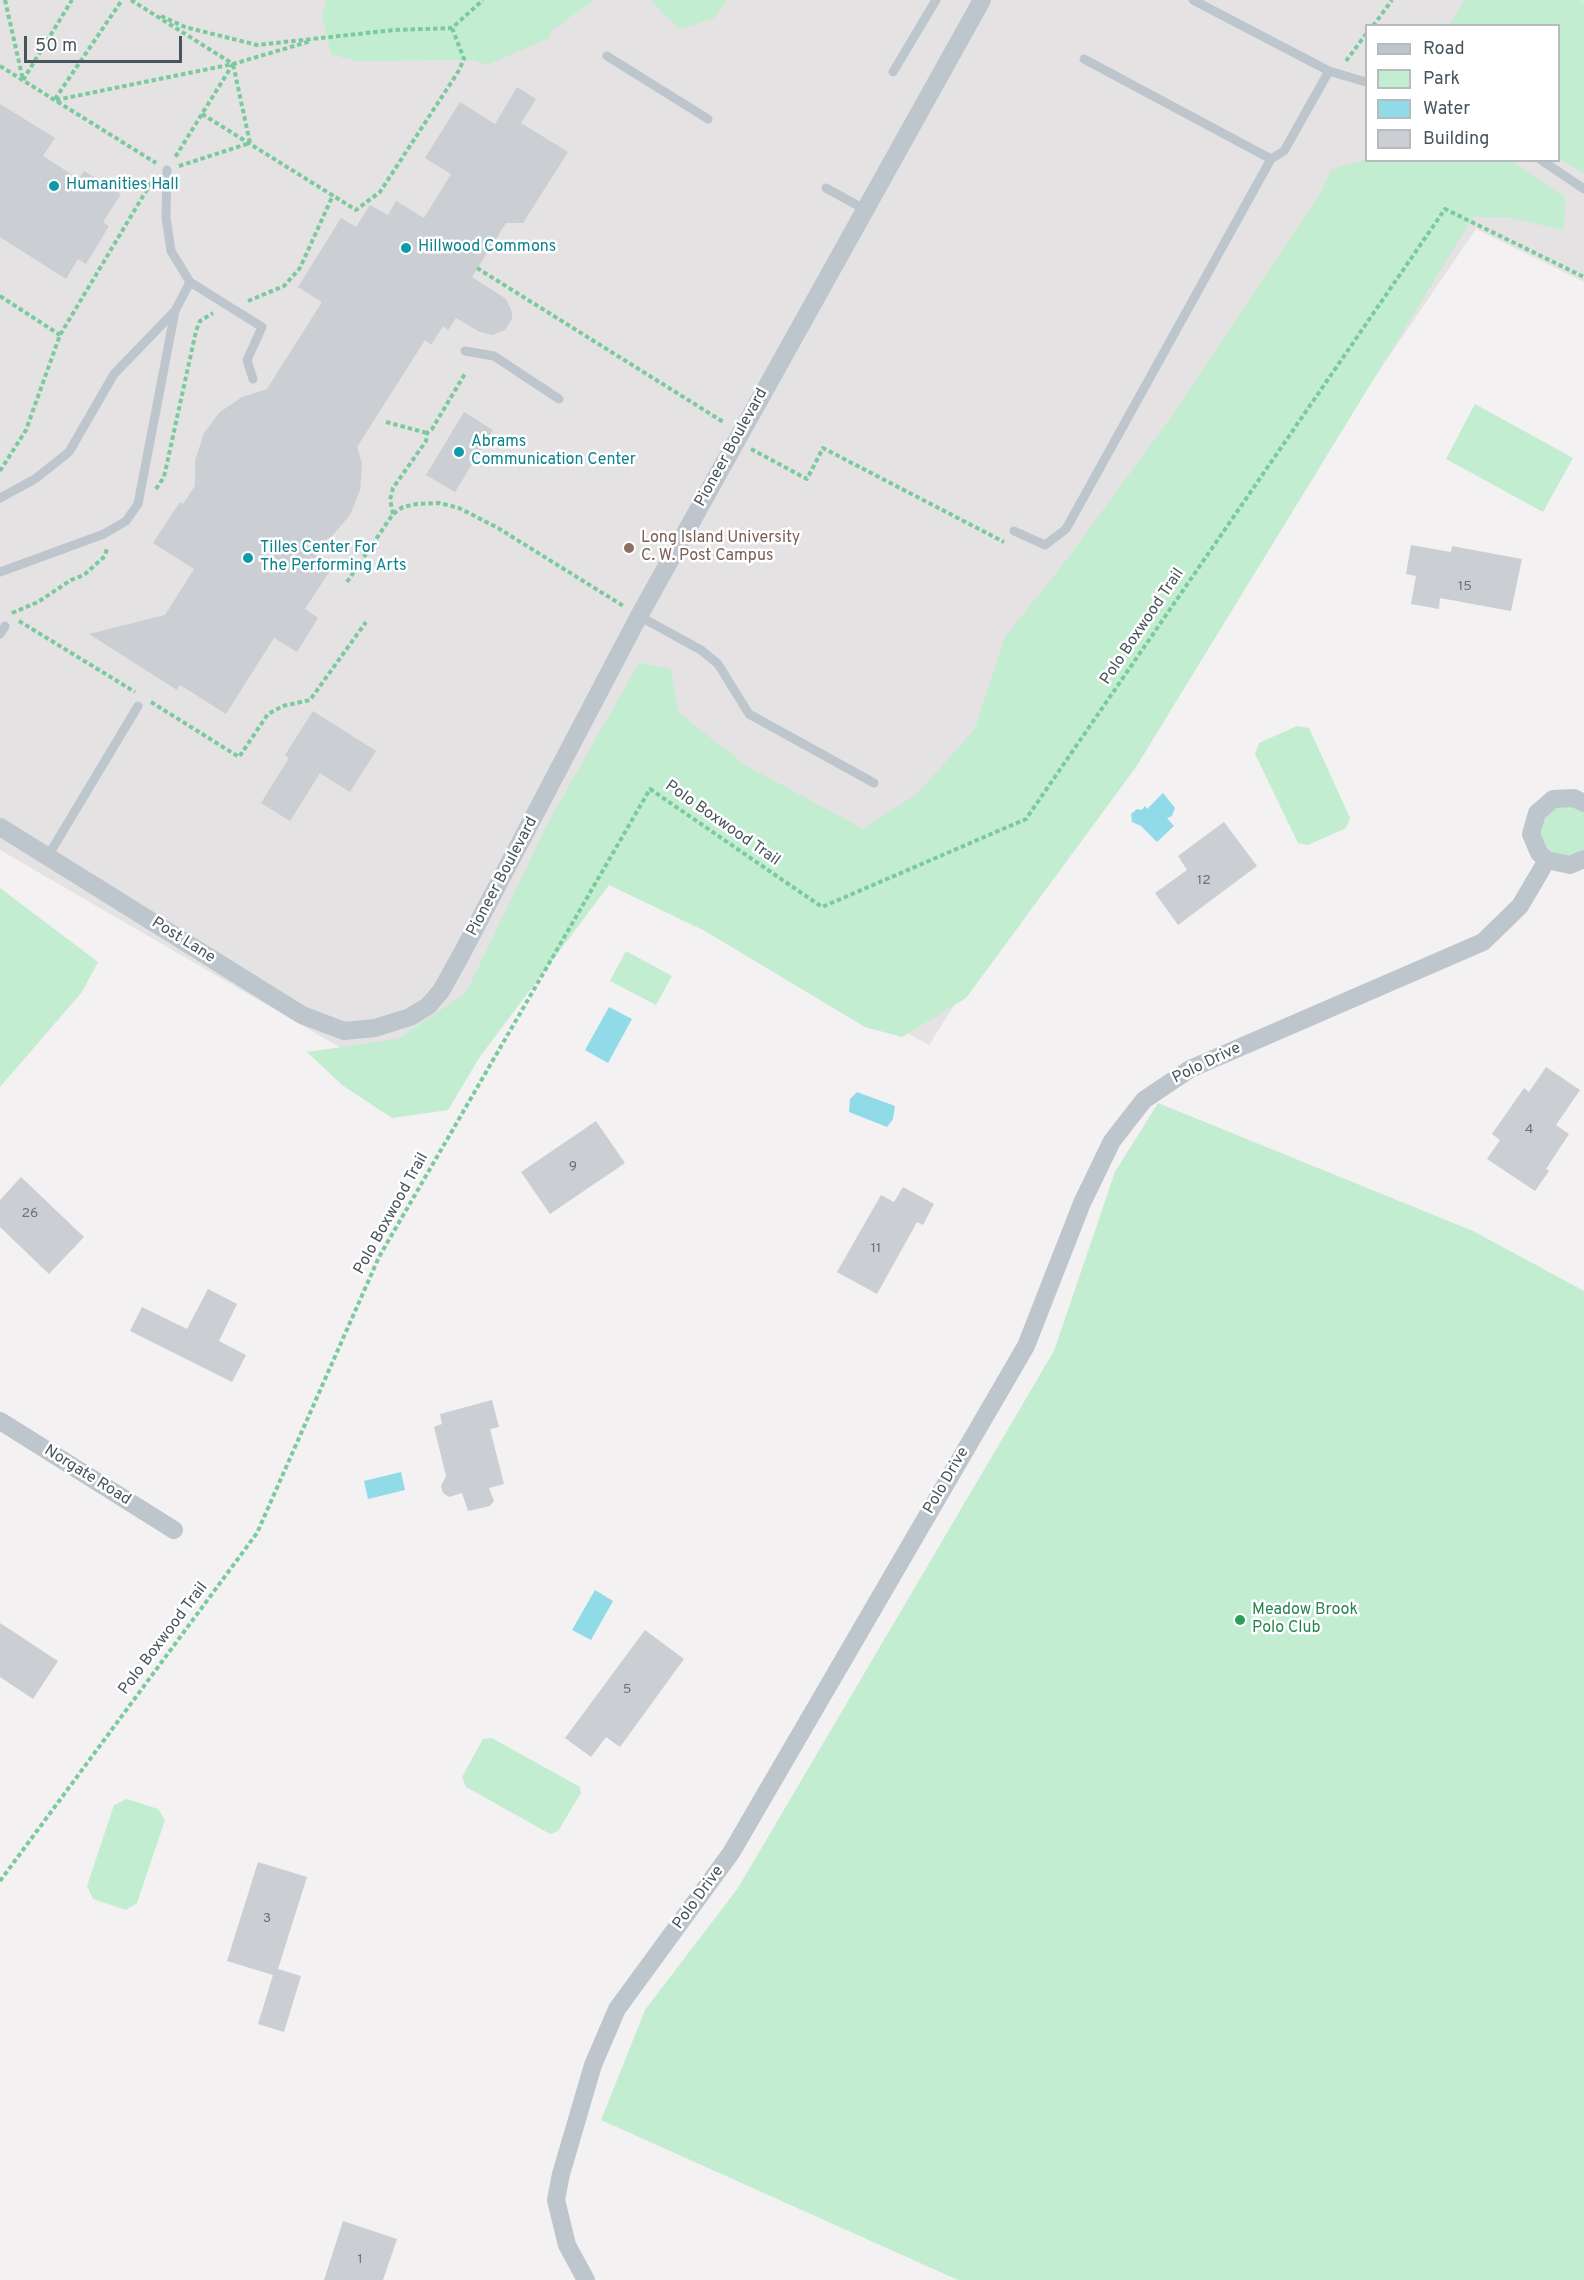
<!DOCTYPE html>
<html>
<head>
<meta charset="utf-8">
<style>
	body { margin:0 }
	#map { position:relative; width:1584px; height:2280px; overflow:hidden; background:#f3f1f1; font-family:Overpass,sans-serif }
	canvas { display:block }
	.legend { position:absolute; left:1365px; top:24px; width:195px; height:138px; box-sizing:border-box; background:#fff; border:2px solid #b6bbbe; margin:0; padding:8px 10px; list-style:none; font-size:18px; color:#49555d }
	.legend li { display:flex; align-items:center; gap:12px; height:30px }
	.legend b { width:30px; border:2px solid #b6bbbe }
	.scale { position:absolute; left:24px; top:36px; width:158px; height:27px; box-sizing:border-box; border:3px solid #49555d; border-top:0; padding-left:8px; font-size:18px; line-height:21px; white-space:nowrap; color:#49555d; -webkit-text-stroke:4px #fff; paint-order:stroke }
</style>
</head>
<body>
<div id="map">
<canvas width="1584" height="2280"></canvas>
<ul class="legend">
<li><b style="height:8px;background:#bdc6cc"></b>Road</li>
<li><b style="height:16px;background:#c2edd0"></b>Park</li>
<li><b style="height:16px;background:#91dbe8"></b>Water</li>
<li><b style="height:16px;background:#cbced3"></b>Building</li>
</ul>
<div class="scale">50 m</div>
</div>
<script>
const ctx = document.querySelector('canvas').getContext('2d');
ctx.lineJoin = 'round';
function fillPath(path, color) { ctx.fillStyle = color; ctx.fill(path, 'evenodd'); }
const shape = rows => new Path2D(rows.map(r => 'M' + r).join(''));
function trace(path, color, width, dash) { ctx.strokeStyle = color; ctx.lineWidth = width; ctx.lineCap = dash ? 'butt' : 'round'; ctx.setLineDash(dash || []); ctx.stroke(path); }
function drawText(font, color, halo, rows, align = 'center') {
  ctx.font = font + ' Overpass,sans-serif'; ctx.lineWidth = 5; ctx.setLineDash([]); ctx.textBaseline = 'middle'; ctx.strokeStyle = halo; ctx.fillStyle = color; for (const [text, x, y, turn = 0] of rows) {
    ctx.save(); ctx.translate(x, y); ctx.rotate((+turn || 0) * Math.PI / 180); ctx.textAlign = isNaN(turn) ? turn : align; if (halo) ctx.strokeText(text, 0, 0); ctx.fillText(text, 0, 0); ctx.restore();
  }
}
const education = shape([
	[0,0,1584,0,1584,282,1476,229,1076,814,929,1045,595,862,448,1110,0,850],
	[1366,26,1558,26,1558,160,1366,160]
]);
const green = shape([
	[327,0,594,0,552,30,549,38,487,65,474,60,355,61,331,54,322,16],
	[651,0,727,0,713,19,681,29,662,13],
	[1464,0,1579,0,1584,3,1584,173,1559,159,1558,26,1450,25],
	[1366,159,1511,161,1565,197,1564,230,1506,217,1473,217,1136,767,966,998,902,1037,865,1027,705,931,609,885,479,1058,448,1110,392,1118,342,1085,307,1052,398,1039,466,993,549,821,639,663,671,669,678,712,745,765,863,829,917,794,975,729,1005,637,1062,566,1177,409,1322,191,1331,170],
	[1475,404,1573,458,1543,512,1446,459],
	[1297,726,1309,728,1350,818,1346,828,1308,845,1298,843,1255,754,1259,743],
	[1560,802,1584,809,1584,854,1563,861,1539,847,1537,819],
	[0,888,98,962,82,992,0,1087],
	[626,951,672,976,656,1005,610,981],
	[1158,1103,1473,1231,1584,1291,1584,2280,958,2280,601,2120,645,2010,738,1888,1054,1351,1115,1172],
	[492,1738,580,1787,581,1793,558,1831,550,1834,466,1787,462,1777,483,1739],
	[127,1799,158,1809,165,1820,137,1903,126,1910,93,1899,87,1886,114,1805]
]);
const water = shape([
	[1163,793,1175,808,1172,816,1167,818,1174,826,1157,842,1141,826,1132,822,1131,814,1137,809,1142,810,1145,806,1147,809],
	[609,1007,632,1019,608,1063,585,1050],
	[857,1092,895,1106,893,1119,887,1127,849,1112,850,1099],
	[401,1472,405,1490,368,1499,364,1481],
	[595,1590,613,1601,591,1640,572,1630]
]);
const building = shape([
	[517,87,536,99,521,123,568,152,523,223,506,223,472,277,506,299,512,312,512,319,505,330,492,335,478,331,456,318,448,330,443,326,431,345,425,340,357,447,362,464,360,490,350,515,331,537,308,550,333,566,305,609,318,618,297,652,274,638,226,714,180,685,177,690,89,634,165,615,194,569,153,543,180,502,183,504,195,486,195,461,204,433,220,412,242,397,267,389,322,302,298,287,341,218,356,227,370,205,388,215,396,201,424,218,451,174,425,158,460,102,495,124],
	[0,104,55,138,43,156,79,179,84,171,121,194,103,222,109,226,86,264,78,259,66,279,0,237],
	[464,412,493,430,455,492,426,475],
	[1411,545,1451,552,1452,546,1522,559,1511,611,1440,598,1439,609,1411,604,1416,576,1406,574],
	[313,711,376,751,350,792,320,773,290,821,261,803,289,758,285,755],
	[1224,822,1257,866,1178,925,1155,893,1187,870,1178,856],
	[1546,1067,1580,1090,1556,1125,1569,1134,1546,1169,1549,1171,1535,1191,1487,1159,1500,1140,1492,1134,1524,1088,1529,1092],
	[596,1121,625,1163,550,1214,521,1172],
	[21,1177,84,1237,49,1274,0,1227,0,1200],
	[903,1187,934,1204,923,1225,917,1222,877,1294,837,1272,881,1195,894,1202],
	[208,1289,237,1304,219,1341,246,1355,232,1382,130,1331,142,1307,187,1329],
	[492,1400,499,1427,490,1429,504,1484,489,1488,494,1501,490,1506,468,1511,462,1493,449,1497,443,1493,441,1486,446,1476,434,1427,442,1424,440,1414],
	[0,1623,58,1661,33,1699,0,1677],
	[645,1630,684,1659,620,1747,606,1737,591,1757,565,1738],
	[258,1862,307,1877,278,1969,301,1976,284,2032,258,2024,273,1975,227,1961],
	[343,2221,397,2239,383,2280,324,2280]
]);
const path = shape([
	[5,0,23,80],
	[131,0,233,64,174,159],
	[161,16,185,27,257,45,394,30,452,28,483,0],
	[1373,26,1392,0],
	[1346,61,1366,34],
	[0,66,156,163],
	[23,80,72,0],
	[55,99,122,0],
	[56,100,233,64,311,41],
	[202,114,356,210,380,192,458,72,464,59,452,28],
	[179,166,250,143,233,64],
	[477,268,725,423],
	[0,296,60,335],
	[248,301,284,286,300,268,333,195],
	[386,422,427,433],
	[751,449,807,479,823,448,1004,542],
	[0,471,26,430,60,335,152,181],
	[156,489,164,477,196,331,200,321,213,313],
	[393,514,390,500,393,488,426,441,427,433,432,429,466,372],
	[347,582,393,514,403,507,417,504,439,503,459,508,498,528,625,607],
	[12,613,38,602,71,580,84,575,105,556,107,548],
	[19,621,135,692],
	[151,702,239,757,268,714,283,706,310,700,366,622],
	[0,1881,257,1533,379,1257,650,789,822,907,1026,819,1445,209,1584,277]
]);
const lane = shape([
	[1193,0,1329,71,1366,82],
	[607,56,708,119],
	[1084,59,1271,159,1284,151,1329,71],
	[893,72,936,0],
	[1541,160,1584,189],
	[167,170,166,217,171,251,190,282,262,327,247,360,253,379],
	[826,188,864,209],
	[465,351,494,356,559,399],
	[0,498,35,479,69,452,114,374,175,311,190,282],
	[1014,531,1045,545,1066,529,1271,159],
	[0,572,104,534,126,521,138,504,175,311],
	[639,616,701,650,718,664,749,714,874,783],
	[0,634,5,626],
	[48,856,138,706]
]);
const street = shape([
	[1584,803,1574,798,1553,799,1537,813,1531,834,1539,853,1547,860,1570,865,1584,859],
	[0,827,302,1015,344,1031,375,1028,410,1017,428,1006,441,991,460,957,639,616,982,0],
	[0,1421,174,1530],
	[586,2280,567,2245,556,2200,561,2174,593,2065,617,2009,731,1853,1026,1346,1082,1203,1112,1141,1144,1100,1190,1069,1483,942,1520,906,1547,860]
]);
const markers = [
	[54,186,6,"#0f9aa8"],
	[406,248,6,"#0f9aa8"],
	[459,452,6,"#0f9aa8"],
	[629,548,6,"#8d6e63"],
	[248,558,6,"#0f9aa8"],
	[1240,1620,6,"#2e9e5b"]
];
const numberNames = [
	["15",1465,587],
	["12",1204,881],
	["4",1529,1130],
	["9",573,1167],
	["26",30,1214],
	["11",876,1249],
	["5",627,1690],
	["3",267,1919],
	["1",360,2260]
];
const cultureNames = [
	["Humanities Hall",66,186],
	["Hillwood Commons",418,248],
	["Abrams",471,443],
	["Communication Center",471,461],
	["Tilles Center For",260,549],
	["The Performing Arts",260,567]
];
const streetNames = [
	["Pioneer Boulevard",732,448,-61],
	["Polo Boxwood Trail",1143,627,-56],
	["Polo Boxwood Trail",722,824,35],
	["Pioneer Boulevard",503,877,-62],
	["Post Lane",183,941,32],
	["Polo Drive",1207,1064,-26],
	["Polo Boxwood Trail",392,1214,-61],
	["Norgate Road",87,1476,32],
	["Polo Drive",947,1481,-60],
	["Polo Boxwood Trail",164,1639,-53],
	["Polo Drive",699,1898,-54]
];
const educationNames = [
	["Long Island University",641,539],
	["C. W. Post Campus",641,557]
];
const leisureNames = [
	["Meadow Brook",1252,1611],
	["Polo Club",1252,1629]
];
fillPath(education, '#e4e2e2');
fillPath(green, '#c2edd0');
fillPath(water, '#91dbe8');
fillPath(building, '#cbced3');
trace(path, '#7bca9e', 4, [4.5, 3]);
trace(lane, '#bdc6cc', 9);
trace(street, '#bdc6cc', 18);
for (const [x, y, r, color] of markers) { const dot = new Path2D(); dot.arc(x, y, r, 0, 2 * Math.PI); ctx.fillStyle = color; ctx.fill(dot); trace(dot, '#fff', 2); }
drawText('14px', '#6a737a', null, numberNames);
drawText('16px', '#0d838f', '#fff', cultureNames, 'left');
drawText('16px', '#49555d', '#fff', streetNames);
drawText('16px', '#785e54', '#fff', educationNames, 'left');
drawText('16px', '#27864d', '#fff', leisureNames, 'left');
</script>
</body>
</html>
